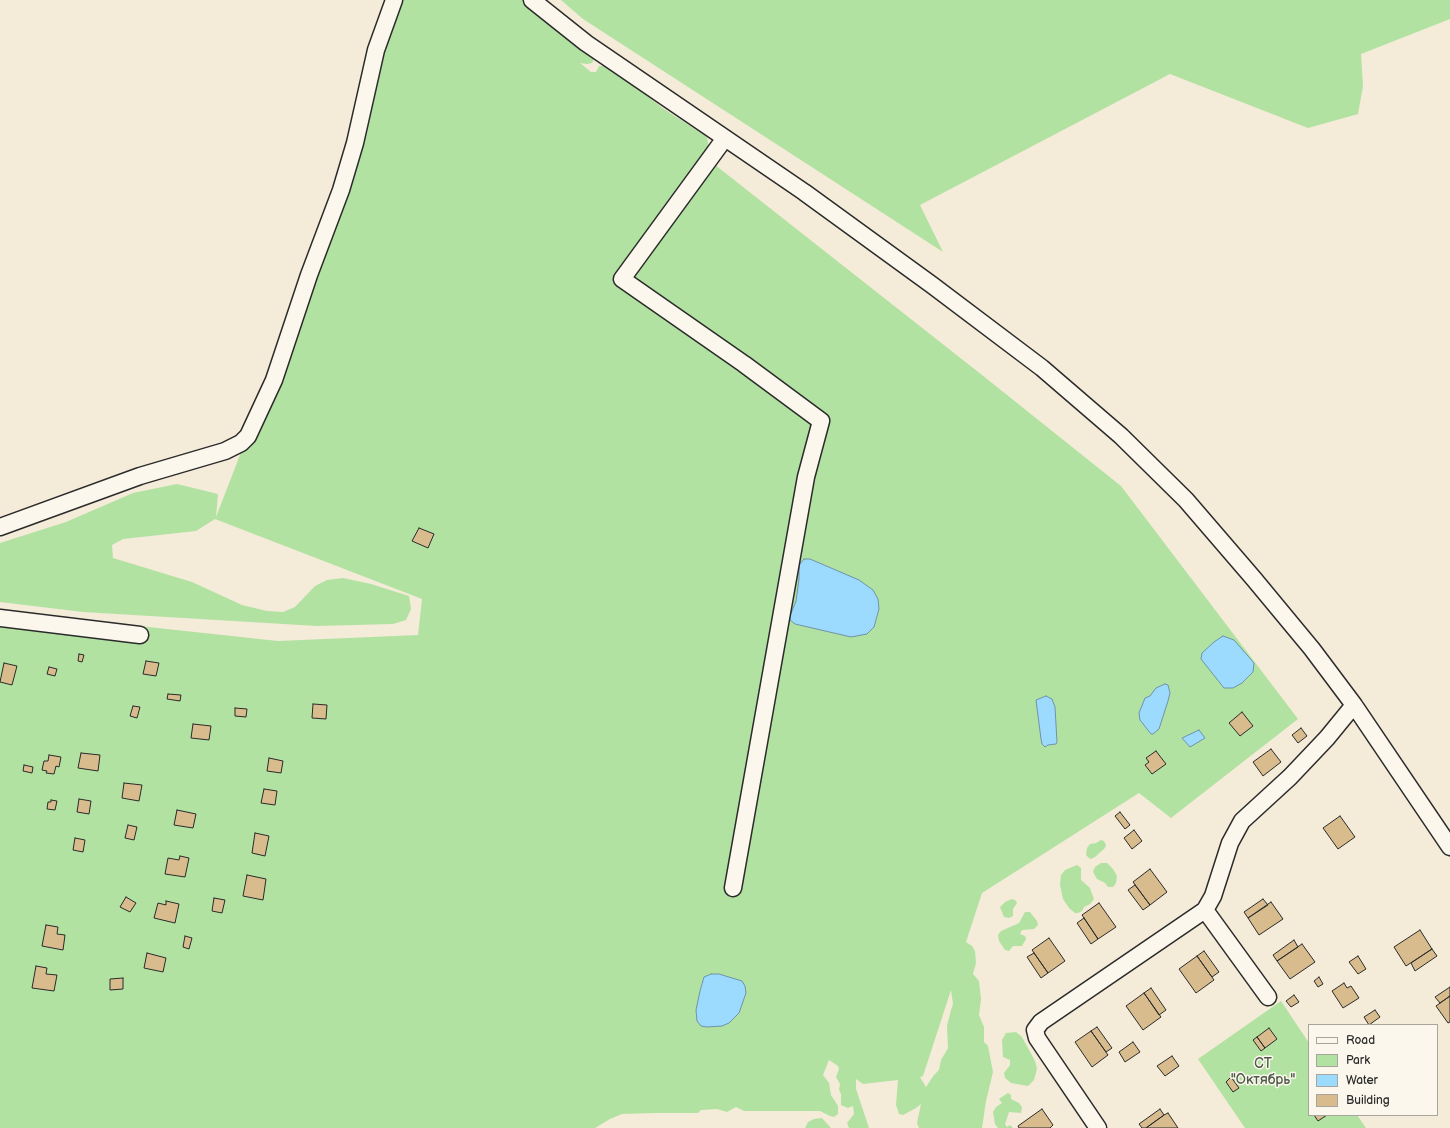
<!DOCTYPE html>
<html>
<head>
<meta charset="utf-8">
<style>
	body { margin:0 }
	#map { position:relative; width:1450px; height:1128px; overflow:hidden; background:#f4ebd9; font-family:"Balsamiq Sans",sans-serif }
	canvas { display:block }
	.legend { position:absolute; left:1308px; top:1024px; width:130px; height:92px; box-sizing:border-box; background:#fbf7ec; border:1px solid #a8a59f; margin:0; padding:5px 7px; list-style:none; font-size:12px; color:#2b2b2b }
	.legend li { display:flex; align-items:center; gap:8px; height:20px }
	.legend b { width:20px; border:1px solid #a8a59f }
</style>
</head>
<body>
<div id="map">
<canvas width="1450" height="1128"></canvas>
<ul class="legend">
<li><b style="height:5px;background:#fbf7ec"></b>Road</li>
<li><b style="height:11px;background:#b2e2a2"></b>Park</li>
<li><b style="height:11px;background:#9cdafe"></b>Water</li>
<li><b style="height:11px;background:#d8bc8d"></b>Building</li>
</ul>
</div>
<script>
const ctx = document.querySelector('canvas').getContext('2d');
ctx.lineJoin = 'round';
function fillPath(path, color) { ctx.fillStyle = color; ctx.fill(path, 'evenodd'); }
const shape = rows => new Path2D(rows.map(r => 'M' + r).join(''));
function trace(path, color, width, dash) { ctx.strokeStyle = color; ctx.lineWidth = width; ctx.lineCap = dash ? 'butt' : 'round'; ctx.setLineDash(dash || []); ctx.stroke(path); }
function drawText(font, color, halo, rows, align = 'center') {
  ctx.font = font + ' "Balsamiq Sans",sans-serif'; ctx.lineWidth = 3; ctx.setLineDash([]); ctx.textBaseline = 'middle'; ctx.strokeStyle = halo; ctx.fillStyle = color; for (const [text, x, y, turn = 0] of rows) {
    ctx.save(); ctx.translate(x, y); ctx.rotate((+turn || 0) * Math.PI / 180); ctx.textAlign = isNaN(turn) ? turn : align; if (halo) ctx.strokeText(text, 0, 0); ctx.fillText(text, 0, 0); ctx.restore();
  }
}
const green = shape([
	[403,0,523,0,541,16,571,35,575,46,595,58,592,63,587,64,580,63,591,72,596,72,599,66,608,66,664,109,707,137,709,149,705,157,982,375,1121,486,1298,719,1171,818,1139,793,982,893,966,942,972,946,975,951,976,963,973,974,979,981,981,999,979,1015,984,1027,984,1042,988,1046,993,1072,986,1101,982,1128,919,1128,917,1123,921,1104,916,1108,903,1115,899,1114,896,1105,898,1080,863,1084,856,1079,856,1089,869,1128,849,1128,847,1123,854,1114,853,1106,848,1108,841,1105,841,1094,839,1090,840,1084,836,1077,839,1069,838,1066,829,1060,823,1075,829,1083,831,1095,838,1106,838,1114,834,1117,830,1116,820,1111,744,1111,736,1107,727,1112,717,1109,701,1110,698,1113,655,1113,622,1114,610,1119,595,1128,0,1128,0,611,278,641,418,635,422,599,215,519,196,531,123,539,112,545,113,558,192,582,242,605,267,611,283,612,295,607,315,586,327,580,343,578,371,584,409,596,411,609,406,620,393,624,317,626,83,612,0,602,0,543,66,522,133,493,177,484,218,494,216,517,360,144,394,15],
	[951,990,953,1004,951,1010,947,1026,948,1048,941,1060,939,1070,934,1075,926,1087,920,1077,923,1076],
	[561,0,1450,0,1450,19,1361,54,1363,86,1358,114,1308,128,1170,74,920,205,943,252,583,19],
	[1101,840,1104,841,1106,845,1105,848,1095,857,1091,859,1089,858,1086,855,1087,848,1090,844,1096,843],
	[1101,863,1107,863,1113,869,1117,876,1116,883,1113,887,1108,887,1105,883,1097,879,1093,872,1095,867],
	[1077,865,1081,868,1081,880,1090,888,1094,899,1090,904,1084,907,1082,911,1078,913,1075,913,1069,908,1063,899,1060,885,1061,875,1065,870],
	[1012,899,1015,900,1017,903,1013,909,1013,916,1009,918,1004,917,1000,907,1005,902],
	[1025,912,1030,912,1037,921,1038,925,1034,929,1022,930,1020,934,1025,936,1026,939,1022,946,1013,946,1009,951,1005,950,999,941,998,935,1001,931,1019,923],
	[1281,1001,1309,1043,1309,1115,1357,1115,1366,1128,1245,1128,1198,1059],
	[1016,1032,1022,1037,1035,1061,1037,1069,1034,1080,1028,1086,1011,1083,1005,1078,1004,1073,1010,1065,1010,1060,1003,1057,1002,1040,1006,1033],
	[1008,1093,1011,1095,1011,1099,1019,1103,1022,1107,1021,1113,1009,1112,1005,1124,1007,1127,1010,1125,1013,1128,998,1128,995,1124,993,1112,996,1107,1002,1103,999,1099],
	[822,1118,831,1128,805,1128,808,1122,814,1119]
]);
const water = shape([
	[804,559,810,559,859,580,873,590,878,599,879,609,874,627,867,634,851,637,795,624,790,620,790,616,796,601,799,579,799,565,804,559],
	[1223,636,1234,640,1254,663,1253,672,1242,683,1233,688,1224,688,1201,659,1202,653,1214,642,1223,636],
	[1165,684,1168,685,1170,693,1168,701,1159,729,1153,734,1151,734,1140,720,1139,713,1145,698,1150,696,1156,688,1165,684],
	[1046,696,1052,699,1055,707,1057,742,1056,744,1048,745,1045,747,1042,744,1041,739,1036,700,1046,696],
	[1199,730,1205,738,1190,747,1182,738,1199,730],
	[711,974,719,974,742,981,745,986,746,993,739,1013,729,1023,722,1026,707,1027,701,1026,697,1021,696,1010,700,991,704,977,711,974]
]);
const building = shape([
	[419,528,434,534,428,548,412,541,419,528],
	[79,654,84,655,82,662,78,661,79,654],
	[146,661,159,663,156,676,143,674,146,661],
	[4,663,17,666,12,685,0,682,4,663],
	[49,667,57,669,55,676,47,674,49,667],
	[168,694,181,695,180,701,167,699,168,694],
	[313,704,327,705,326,719,312,718,313,704],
	[133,706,140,707,137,718,130,716,133,706],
	[235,708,247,709,246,717,235,716,235,708],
	[1242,712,1253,726,1240,736,1229,723,1242,712],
	[193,724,211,726,209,740,191,738,193,724],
	[1301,728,1307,736,1298,743,1292,735,1301,728],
	[1271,749,1281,762,1263,776,1253,762,1271,749],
	[1156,751,1166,764,1152,774,1145,765,1149,762,1146,758,1156,751],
	[81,753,100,755,98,771,78,768,81,753],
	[49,755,61,757,59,767,56,766,54,774,46,773,47,771,42,770,44,761,48,761,49,755],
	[269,758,283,761,281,773,267,771,269,758],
	[24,765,33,767,32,773,23,771,24,765],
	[124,783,142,785,139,801,122,798,124,783],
	[264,789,277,791,275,805,261,803,264,789],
	[79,799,91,801,89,814,77,812,79,799],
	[51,800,57,801,55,810,47,809,48,802,51,802,51,800],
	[177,810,196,814,193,828,174,825,177,810],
	[1120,812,1130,825,1125,829,1115,816,1120,812],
	[1340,816,1355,837,1338,849,1323,828,1340,816],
	[128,825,137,827,134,840,125,838,128,825],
	[1134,830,1142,841,1132,849,1124,838,1134,830],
	[255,833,269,836,265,856,252,853,255,833],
	[75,838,85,840,83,852,73,850,75,838],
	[180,856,189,858,185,877,165,874,168,858,179,860,180,856],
	[1150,869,1167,892,1150,905,1133,882,1150,869],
	[247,875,266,879,263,900,243,896,247,875],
	[1135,885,1150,905,1143,910,1128,890,1135,885],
	[126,897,136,903,130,912,120,907,126,897],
	[214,898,225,900,222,913,212,911,214,898],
	[1263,899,1268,905,1248,918,1244,912,1263,899],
	[166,901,179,904,175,923,154,918,158,903,166,905,166,901],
	[1271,902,1283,919,1259,935,1248,918,1271,902],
	[1099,903,1116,927,1098,939,1082,915,1099,903],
	[1084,918,1098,939,1091,944,1077,923,1084,918],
	[46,925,58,927,57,934,65,935,63,950,42,946,46,925],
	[1420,930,1432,949,1406,966,1394,947,1420,930],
	[185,936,192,938,189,949,183,947,185,936],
	[1049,938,1065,961,1048,973,1032,950,1049,938],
	[1294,940,1298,947,1277,961,1273,955,1294,940],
	[1302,944,1315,962,1290,979,1277,961,1302,944],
	[1432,949,1437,956,1415,971,1411,963,1432,949],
	[1204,951,1219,972,1212,977,1197,956,1204,951],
	[147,953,166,958,163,972,144,968,147,953],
	[1034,953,1048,973,1041,978,1027,957,1034,953],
	[1197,956,1214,980,1196,993,1179,969,1197,956],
	[1358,956,1366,969,1358,974,1349,962,1358,956],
	[36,966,47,968,46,974,57,975,54,991,32,988,36,966],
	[1319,977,1323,984,1318,987,1314,981,1319,977],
	[123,978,123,989,110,990,110,979,123,978],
	[1344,983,1347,988,1351,986,1359,998,1343,1008,1332,991,1344,983],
	[1450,987,1450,996,1440,1003,1435,997,1450,987],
	[1151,988,1166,1010,1159,1015,1144,993,1151,988],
	[1144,993,1161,1017,1143,1030,1126,1006,1144,993],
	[1294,995,1299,1002,1291,1007,1286,1001,1294,995],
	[1450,996,1450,1022,1448,1023,1436,1006,1450,996],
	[1375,1010,1380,1017,1369,1025,1364,1017,1375,1010],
	[1097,1027,1112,1048,1106,1052,1091,1031,1097,1027],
	[1269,1028,1277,1039,1265,1048,1257,1037,1269,1028],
	[1091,1031,1108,1055,1092,1067,1075,1042,1091,1031],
	[1257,1037,1265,1048,1261,1051,1253,1040,1257,1037],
	[1133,1042,1140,1052,1125,1062,1119,1052,1133,1042],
	[1172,1056,1179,1066,1165,1076,1157,1066,1172,1056],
	[1231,1077,1239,1088,1233,1092,1226,1082,1231,1077],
	[1042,1109,1053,1125,1050,1128,1019,1128,1018,1126,1042,1109],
	[1160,1109,1164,1115,1146,1128,1142,1128,1139,1124,1160,1109],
	[1168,1113,1178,1128,1146,1128,1164,1115,1168,1113],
	[1314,1115,1327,1115,1318,1121,1314,1115]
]);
const street = shape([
	[532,0,586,43,804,192,932,285,1042,368,1121,436,1186,500,1254,579,1312,649,1354,705,1450,847],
	[725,138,622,279,744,364,821,421,806,477,733,888],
	[0,527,140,476,225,451,241,443,248,436,274,380,309,275,341,190,355,143,376,50,394,0],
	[0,618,140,635],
	[1205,910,1268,997],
	[1098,1128,1037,1038,1035,1030,1041,1022,1205,910,1213,896,1230,843,1242,821,1290,777,1327,738,1354,705]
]);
const parkNames = [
	["СТ",1263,1064],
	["\"Октябрь\"",1263,1080]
];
fillPath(green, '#b2e2a2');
fillPath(water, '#9cdafe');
trace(water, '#6f94aa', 1);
fillPath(building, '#d8bc8d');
trace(building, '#2b2b2b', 1);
trace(street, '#2b2b2b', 19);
trace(street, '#fbf7ec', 16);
drawText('14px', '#4d5949', '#fbf7ec', parkNames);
</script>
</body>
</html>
